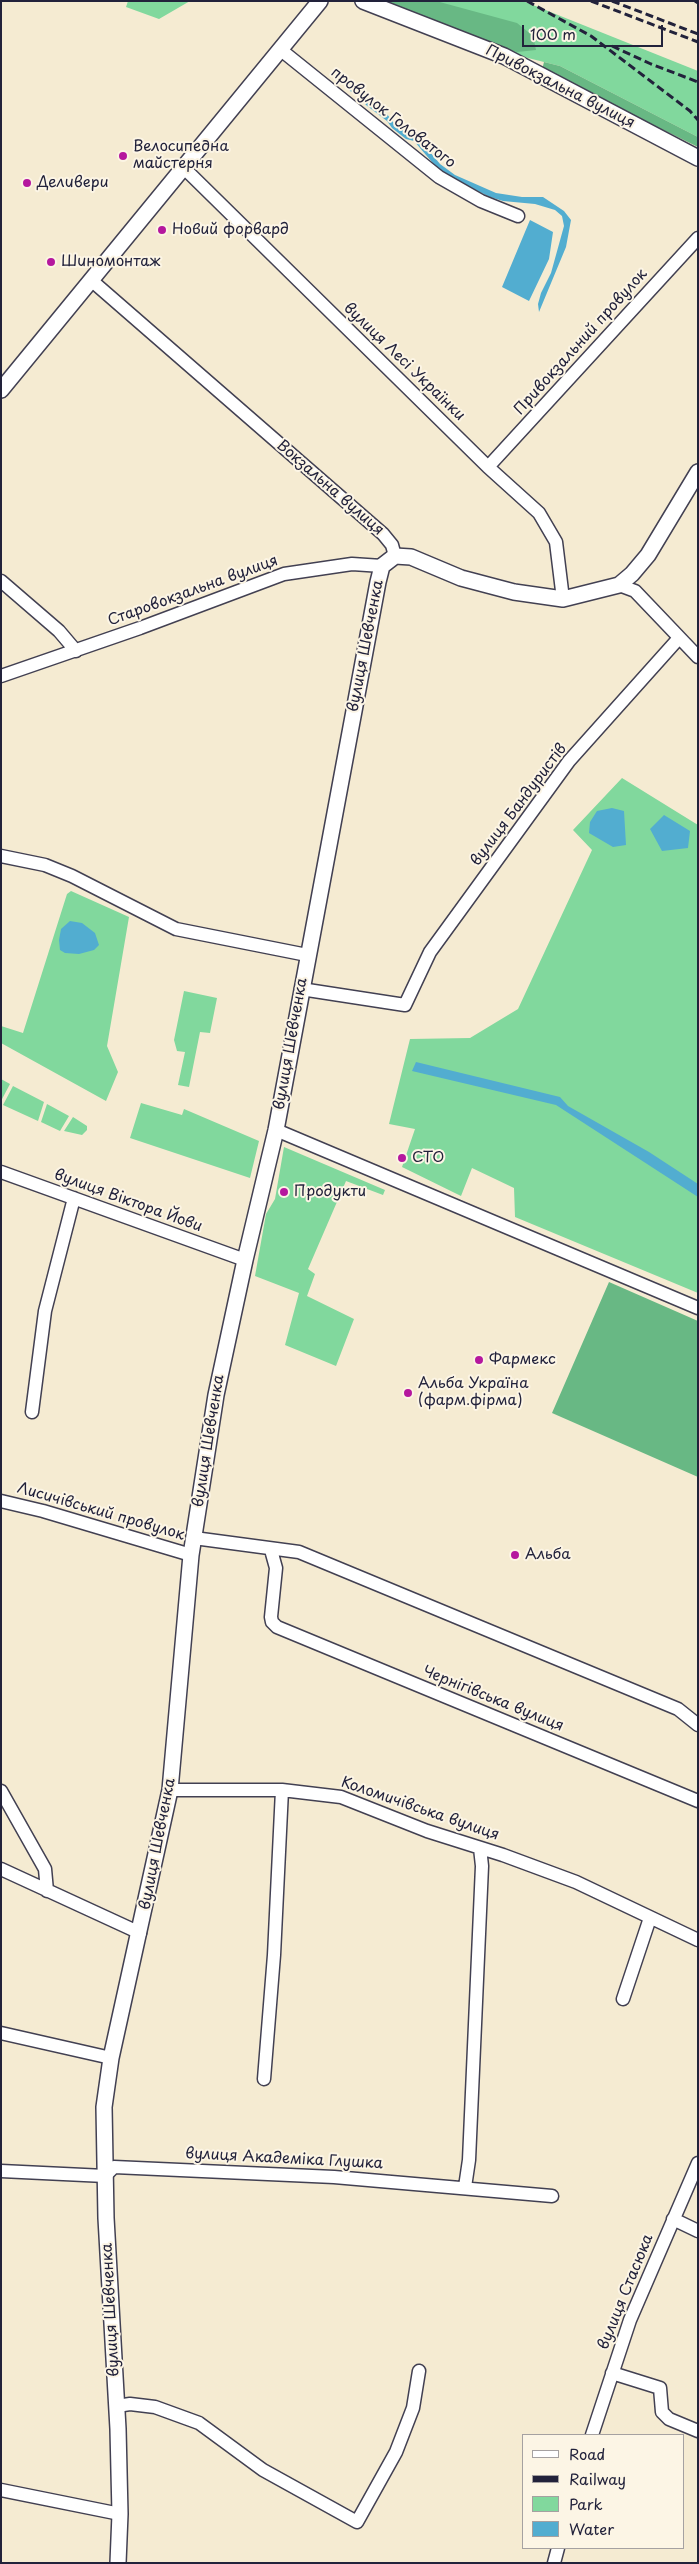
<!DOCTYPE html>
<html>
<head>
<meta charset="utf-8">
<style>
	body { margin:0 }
	#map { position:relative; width:699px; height:2564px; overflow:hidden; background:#f5ebd2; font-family:"Playpen Sans",sans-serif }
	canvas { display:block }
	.frame { position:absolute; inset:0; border:2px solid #22223b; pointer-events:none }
	.legend { position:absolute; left:522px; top:2434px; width:162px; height:115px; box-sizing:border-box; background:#fcf5e5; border:1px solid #a5a1a1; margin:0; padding:6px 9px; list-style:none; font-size:15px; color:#22223b }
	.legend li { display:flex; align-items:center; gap:10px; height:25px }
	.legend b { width:25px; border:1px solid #a5a1a1 }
	.scale { position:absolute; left:522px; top:25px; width:141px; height:22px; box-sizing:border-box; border:2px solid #22223b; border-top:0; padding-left:6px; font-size:15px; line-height:18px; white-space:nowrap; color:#22223b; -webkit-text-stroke:4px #fcf5e5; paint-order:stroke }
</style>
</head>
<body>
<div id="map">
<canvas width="699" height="2564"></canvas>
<div class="frame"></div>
<ul class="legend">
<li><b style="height:6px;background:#fff"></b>Road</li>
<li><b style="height:6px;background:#22223b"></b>Railway</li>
<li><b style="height:14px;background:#81d89d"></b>Park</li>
<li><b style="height:14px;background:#52add0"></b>Water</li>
</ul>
<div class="scale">100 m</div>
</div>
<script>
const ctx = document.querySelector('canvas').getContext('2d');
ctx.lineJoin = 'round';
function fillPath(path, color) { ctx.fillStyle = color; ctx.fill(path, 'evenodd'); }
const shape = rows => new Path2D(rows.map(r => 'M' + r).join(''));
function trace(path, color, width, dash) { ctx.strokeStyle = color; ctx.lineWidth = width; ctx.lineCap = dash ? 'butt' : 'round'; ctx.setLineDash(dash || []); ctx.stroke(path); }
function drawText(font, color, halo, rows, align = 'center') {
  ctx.font = font + ' "Playpen Sans",sans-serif'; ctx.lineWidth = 4; ctx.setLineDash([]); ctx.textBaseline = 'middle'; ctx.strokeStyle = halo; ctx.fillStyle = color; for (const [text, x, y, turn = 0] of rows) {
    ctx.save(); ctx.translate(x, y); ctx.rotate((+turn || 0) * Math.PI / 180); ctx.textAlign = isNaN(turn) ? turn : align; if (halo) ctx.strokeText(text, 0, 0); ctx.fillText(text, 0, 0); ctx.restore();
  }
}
const green = shape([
	[128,1,190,1,159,19,126,7],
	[379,1,523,1,698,71,698,137,560,66,520,56],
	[622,778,698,825,698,1293,515,1217,514,1188,472,1168,461,1196,402,1167,415,1129,389,1124,410,1039,470,1038,518,1009,592,850,573,830],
	[71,891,129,917,107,1046,118,1072,106,1101,1,1043,1,1026,23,1033,67,894],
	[184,991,217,998,210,1033,200,1032,189,1087,178,1085,185,1052,177,1051,174,1040],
	[1,1079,10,1084,1,1101],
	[13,1086,44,1102,38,1121,3,1105],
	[141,1103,182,1115,184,1109,259,1141,250,1178,130,1138],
	[47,1104,69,1116,60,1131,41,1122],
	[73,1117,87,1126,87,1130,82,1135,64,1131],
	[284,1147,385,1190,383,1195,346,1181,308,1269,315,1274,307,1296,354,1319,336,1366,285,1345,299,1293,255,1276,266,1214,275,1199]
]);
const forest = shape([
	[380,1,436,1,517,23,533,36,536,50,517,52,504,48],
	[544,62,560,66,698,137,698,147,542,70],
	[609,1282,698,1321,698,1477,552,1413]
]);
const water = shape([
	[348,84,354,84,383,109,394,123,419,139,440,164,455,175,496,193,522,197,543,197,564,211,571,220,566,247,539,312,538,304,541,293,551,273,564,226,562,216,555,210,535,204,503,201,490,197,453,179,438,169,414,141,406,139,392,128,387,121,366,105,360,96,350,91],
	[530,220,553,232,549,259,529,301,502,287],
	[612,808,624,811,626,845,613,847,589,833,590,822,597,811],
	[664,815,690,831,688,848,662,851,650,829],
	[70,921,82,923,95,933,99,945,94,950,79,954,65,953,60,950,59,940,61,929],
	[416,1062,560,1097,568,1106,649,1152,698,1184,698,1197,556,1105,412,1071]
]);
const minor = shape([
	[281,50,439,177,481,201,518,216],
	[184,168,488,467,539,513,556,542,563,599],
	[91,280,383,534,392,545,395,556],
	[488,467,698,238],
	[1,581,59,631,76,651],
	[619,585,635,591,698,657],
	[1,676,140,628,284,574,352,564,382,566],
	[1,856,45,865,72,876,176,929,307,955],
	[301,989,405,1005,430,952,569,761,679,638],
	[276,1130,698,1308],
	[1,1172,245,1260],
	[32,1412,45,1311,74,1198],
	[1,1501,43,1511,191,1555],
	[194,1538,299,1552,678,1709,698,1725],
	[271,1550,276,1568,271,1617,272,1622,277,1627,698,1801],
	[170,1790,282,1790],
	[1,1791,45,1869,47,1891],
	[1,1869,140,1933],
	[623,1999,650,1918],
	[1,2033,111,2058],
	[264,2079,274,1955,282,1790,341,1797,427,1831,503,1855,576,1882,698,1940],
	[1,2171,105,2176,114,2167,334,2177,552,2196],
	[465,2187,469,2160,482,1866,480,1848],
	[673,2219,698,2231],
	[612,2373,660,2388,662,2412,669,2419,698,2431],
	[117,2406,130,2404,155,2407,199,2423,263,2470,357,2522,396,2452,413,2408,419,2371],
	[592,2435,630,2320,698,2163],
	[1,2490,120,2514],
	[554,2563,558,2548]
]);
const major = shape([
	[363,1,504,56,698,158],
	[1,390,320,1],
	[118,2563,120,2514,118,2429,106,2218,104,2107,111,2058,170,1790,191,1555,216,1395,245,1260,276,1130,378,582,382,566,395,556,411,557,461,578,514,592,563,599,619,585,632,574,648,555,698,472]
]);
const rail = shape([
	[527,1,591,36,690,111,698,120],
	[591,1,698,42],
	[612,1,698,34],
	[695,1,698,3],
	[612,46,651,64,698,82]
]);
const markers = [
	[123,156,5,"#b5179e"],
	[27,183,5,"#b5179e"],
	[162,230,5,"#b5179e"],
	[51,262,5,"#b5179e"],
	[402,1158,5,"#b5179e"],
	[284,1192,5,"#b5179e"],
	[479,1360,5,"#b5179e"],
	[408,1393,5,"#b5179e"],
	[515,1555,5,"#b5179e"]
];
const streetNames = [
	["Привокзальна вулиця",560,87,27],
	["провулок Головатого",393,118,38],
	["Привокзальний провулок",581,342,-48],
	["вулиця Лесі Українки",404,362,44],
	["Вокзальна вулиця",330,488,41],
	["Старовокзальна вулиця",193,591,-20],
	["вулиця Шевченка",366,646,-79],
	["вулиця Бандуристів",519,805,-53],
	["вулиця Шевченка",291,1044,-80],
	["вулиця Віктора Йови",128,1201,20],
	["вулиця Шевченка",209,1441,-81],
	["Лисичівський провулок",101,1512,16],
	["Чернігівська вулиця",493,1699,22],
	["Коломичівська вулиця",420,1809,19],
	["вулиця Шевченка",158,1844,-79],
	["вулиця Академіка Глушка",284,2159,3],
	["вулиця Стасюка",626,2292,-68],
	["вулиця Шевченка",111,2310,-93]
];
const poiNames = [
	["Велосипедна",133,147],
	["майстерня",133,164],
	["Деливери",37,183],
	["Новий форвард",172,230],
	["Шиномонтаж",61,262],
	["СТО",412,1158],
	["Продукти",294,1192],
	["Фармекс",489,1360],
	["Альба Україна",418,1384],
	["(фарм.фірма)",418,1401],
	["Альба",525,1555]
];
fillPath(green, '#81d89d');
fillPath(forest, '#68b884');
fillPath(water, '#52add0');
trace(minor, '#424052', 15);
trace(major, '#424052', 18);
trace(minor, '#fff', 12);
trace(major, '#fff', 15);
trace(rail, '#22223b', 3, [8, 4]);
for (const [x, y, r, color] of markers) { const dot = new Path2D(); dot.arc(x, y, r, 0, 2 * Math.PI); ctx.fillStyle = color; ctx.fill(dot); trace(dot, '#fcf5e5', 2); }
drawText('15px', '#22223b', '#fcf5e5', streetNames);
drawText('15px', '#22223b', '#fcf5e5', poiNames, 'left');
</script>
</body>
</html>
